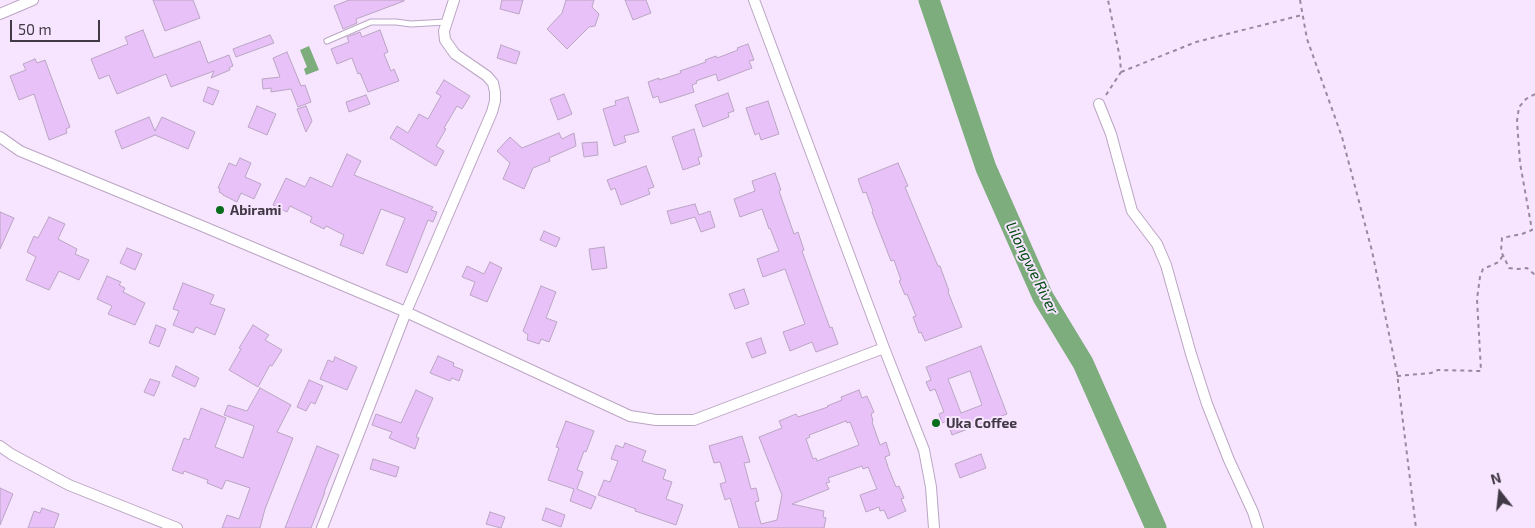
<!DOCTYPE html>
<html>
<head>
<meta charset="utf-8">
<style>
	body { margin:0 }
	#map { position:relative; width:1535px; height:528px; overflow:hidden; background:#f7e5ff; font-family:"Exo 2",sans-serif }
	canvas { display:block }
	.north { position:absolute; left:1475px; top:468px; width:50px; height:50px; -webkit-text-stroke:4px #f7e5ff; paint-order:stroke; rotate:344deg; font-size:14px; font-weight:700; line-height:20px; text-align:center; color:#423946 }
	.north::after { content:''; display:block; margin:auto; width:18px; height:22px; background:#423946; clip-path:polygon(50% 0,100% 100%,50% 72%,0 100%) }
	.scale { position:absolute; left:10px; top:20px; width:90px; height:22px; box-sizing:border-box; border:2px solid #423946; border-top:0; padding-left:6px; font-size:15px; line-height:18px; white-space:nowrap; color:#423946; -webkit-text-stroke:4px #f7e5ff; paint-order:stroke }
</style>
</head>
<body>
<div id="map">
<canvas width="1535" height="528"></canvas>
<div class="north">N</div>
<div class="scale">50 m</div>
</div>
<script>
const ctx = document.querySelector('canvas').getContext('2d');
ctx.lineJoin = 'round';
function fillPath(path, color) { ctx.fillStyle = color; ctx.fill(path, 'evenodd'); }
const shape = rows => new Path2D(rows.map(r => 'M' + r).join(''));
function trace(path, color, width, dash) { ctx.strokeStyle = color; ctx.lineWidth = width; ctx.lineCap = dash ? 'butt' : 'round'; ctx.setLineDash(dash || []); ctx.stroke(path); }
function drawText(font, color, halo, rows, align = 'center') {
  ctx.font = font + ' "Exo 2",sans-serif'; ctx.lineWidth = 4; ctx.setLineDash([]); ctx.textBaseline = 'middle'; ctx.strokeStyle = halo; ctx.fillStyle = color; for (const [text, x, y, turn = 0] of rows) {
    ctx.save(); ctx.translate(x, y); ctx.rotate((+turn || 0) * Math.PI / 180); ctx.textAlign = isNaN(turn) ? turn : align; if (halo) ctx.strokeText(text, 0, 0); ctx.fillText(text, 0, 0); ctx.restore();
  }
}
const water = shape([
	[309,46,319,70,306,75,304,69,307,67,300,50]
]);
const river = shape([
	[929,0,986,168,1043,297,1083,363,1156,528]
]);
const building = shape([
	[153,0,193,0,200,18,165,31,153,0],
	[349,0,404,0,404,1,356,19,357,23,343,29,334,6,349,0],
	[502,0,523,0,519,14,500,9,502,0],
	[566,0,594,0,592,7,599,14,595,26,589,27,567,49,547,29,562,13,566,0],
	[625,0,646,0,651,13,633,20,625,0],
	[143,30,154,58,200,41,208,63,229,55,233,66,229,68,230,70,211,78,214,71,171,87,166,74,117,94,109,75,99,79,91,59,128,44,125,37,143,30],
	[380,30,388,52,384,54,391,71,394,69,399,81,368,92,360,73,358,74,352,58,337,64,331,49,349,42,347,37,360,32,362,37,380,30],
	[270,35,274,43,236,57,233,49,270,35],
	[748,44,754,60,749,61,752,68,718,81,716,74,696,81,697,83,692,85,694,92,660,103,658,96,653,98,648,82,659,78,659,80,681,73,680,71,706,62,705,60,716,56,717,58,738,50,737,48,748,44],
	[501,45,520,52,516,64,497,58,501,45],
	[287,52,301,86,305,85,311,102,298,107,291,89,271,92,271,88,263,89,262,79,280,77,273,58,287,52],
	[35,59,37,63,45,60,70,127,66,129,67,133,49,140,34,94,19,100,10,76,26,70,23,64,35,59],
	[444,80,470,96,462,109,457,106,444,128,446,129,436,146,444,151,436,166,390,138,397,126,408,133,419,114,428,119,441,96,436,93,444,80],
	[208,87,219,91,213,105,203,101,208,87],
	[728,93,734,111,728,113,729,117,703,127,695,105,728,93],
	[564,94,572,114,558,120,550,99,564,94],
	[366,95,370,104,349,112,346,102,366,95],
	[628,97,639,132,624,136,626,142,614,146,603,109,616,105,615,101,628,97],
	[768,101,779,134,761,140,759,133,755,135,746,108,768,101],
	[257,106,276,114,267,135,248,127,257,106],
	[306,106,312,121,306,132,297,109,306,106],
	[149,117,155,131,162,117,195,132,188,149,155,135,122,149,115,131,149,117],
	[694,129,702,156,698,158,700,164,683,170,672,137,694,129],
	[559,133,562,139,574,133,576,146,549,158,550,161,533,168,524,189,503,179,510,163,497,151,510,137,522,148,559,133],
	[597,142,598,155,584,157,582,143,597,142],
	[347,154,361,161,354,175,433,207,431,210,437,212,433,222,428,220,407,273,386,265,405,218,381,209,363,254,340,245,344,235,326,226,324,229,310,222,312,217,290,206,287,212,273,205,286,178,305,187,310,177,332,187,347,154],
	[240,158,251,163,245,177,261,184,254,199,241,193,237,202,223,195,223,194,219,192,220,189,218,188,229,163,236,166,240,158],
	[898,163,908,186,905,187,938,266,940,266,949,291,948,292,962,327,925,341,921,332,919,333,913,317,916,316,907,294,905,295,899,281,901,280,894,260,891,261,872,212,873,211,866,192,863,193,858,179,898,163],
	[646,166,654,187,648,189,650,194,621,205,615,188,611,190,607,180,646,166],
	[775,173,781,190,779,191,794,234,798,232,804,250,802,251,816,290,830,328,832,327,838,344,816,352,812,342,790,351,783,332,805,324,785,269,763,277,757,259,779,251,770,228,769,229,762,209,740,217,734,199,755,191,752,181,775,173],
	[695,204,699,215,710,211,715,227,701,232,695,217,671,224,667,211,695,204],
	[0,212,14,218,0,249,0,212],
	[49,217,65,224,58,239,77,249,75,254,89,260,79,280,59,271,49,290,26,280,36,257,27,252,34,236,38,238,49,217],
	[544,231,560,238,556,247,540,240,544,231],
	[604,247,607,268,592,270,589,249,604,247],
	[127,248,142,254,135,270,120,263,127,248],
	[490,262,502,268,487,302,470,295,475,282,462,277,467,266,484,274,490,262],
	[107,276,121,282,119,285,125,288,123,292,145,303,135,325,108,314,112,306,97,299,107,276],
	[183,283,214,295,210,304,225,309,215,335,196,327,193,333,173,325,179,311,173,309,183,283],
	[541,286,556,292,546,318,557,322,549,342,541,339,539,344,527,340,528,335,523,331,541,286],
	[744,289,749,304,735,309,729,294,744,289],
	[156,325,166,329,159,347,149,343,156,325],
	[253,325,269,335,265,340,282,350,272,366,270,365,258,387,229,370,241,349,239,348,253,325],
	[761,338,766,353,752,358,746,343,761,338],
	[981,346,1007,414,952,435,947,421,942,423,939,414,944,412,935,389,930,391,926,382,931,380,926,367,981,346],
	[970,371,982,405,961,413,948,379,970,371],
	[438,356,454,363,453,366,463,370,459,381,452,378,450,381,430,373,438,356],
	[335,357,357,367,347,390,320,379,328,360,333,362,335,357],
	[176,366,199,378,195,387,172,376,176,366],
	[150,379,160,382,154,396,144,392,150,379],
	[309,380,323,386,315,404,311,402,306,411,297,407,309,380],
	[260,388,291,405,277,432,293,438,265,509,260,528,222,528,227,515,239,519,250,488,226,480,222,489,207,483,208,480,184,471,183,474,172,470,184,438,189,440,201,408,226,418,215,447,243,458,254,426,224,415,228,405,247,411,260,388],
	[416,390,433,398,416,437,419,438,415,449,389,438,392,432,372,425,376,414,401,423,416,390],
	[859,390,862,398,867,396,874,412,871,414,873,421,872,422,880,445,886,442,890,455,885,457,888,467,896,487,899,486,904,498,901,499,906,511,888,519,884,510,880,511,879,507,866,512,860,495,877,489,868,467,863,469,862,466,828,478,830,482,826,483,829,489,792,504,824,511,823,517,826,518,824,528,739,528,730,498,725,500,720,484,726,482,720,462,714,463,709,446,742,436,750,462,744,463,751,489,756,488,759,501,755,502,761,524,777,520,782,495,759,437,782,428,779,421,796,414,798,417,828,407,827,406,842,400,841,397,859,390],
	[846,421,847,423,850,422,859,445,817,461,816,458,813,459,806,439,810,437,809,435,846,421],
	[566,421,594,431,586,452,584,451,577,470,583,472,577,489,596,497,591,509,570,501,574,489,548,480,559,448,556,447,566,421],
	[625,443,646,451,642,461,666,470,663,479,672,482,666,499,683,505,676,525,635,511,636,509,598,495,604,480,610,482,618,461,611,459,616,445,623,448,625,443],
	[317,446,339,455,324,492,325,492,311,528,285,528,317,446],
	[981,454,986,468,960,478,955,464,981,454],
	[373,459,399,467,396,477,370,469,373,459],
	[0,488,13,494,0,525,0,488],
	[42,508,59,514,54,528,28,528,34,511,40,513,42,508],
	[546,508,565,515,561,527,542,520,546,508],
	[490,512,505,517,501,528,486,524,490,512]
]);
const path = shape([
	[1300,0,1307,39,1342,137,1372,251,1397,373,1416,528],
	[1121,72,1196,42,1302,15],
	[1535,94,1526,99,1519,107,1517,121,1520,163,1532,230,1522,234,1502,238,1501,251,1509,268,1518,269,1527,268,1535,275],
	[1106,95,1121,72,1120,58,1108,0],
	[1397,376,1431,373,1438,370,1481,371,1477,299,1480,277,1483,269,1499,262,1503,255]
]);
const lane = shape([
	[327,41,371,22,396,22,411,24,446,22]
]);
const street = shape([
	[754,0,884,348,924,450,931,487,934,528],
	[0,14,33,0],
	[1099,104,1111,134,1132,211,1157,244,1166,265,1191,354,1207,404,1229,460,1253,512,1258,528],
	[0,137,20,151,202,226,406,312,630,416,656,420,694,420,884,348],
	[0,446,11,454,69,485,177,528],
	[322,528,406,312,492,112,495,101,495,92,493,83,487,76,455,54,445,40,444,31,454,0]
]);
const markers = [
	[220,210,5,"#076d1c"],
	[936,423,5,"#076d1c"]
];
const poiNames = [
	["Abirami",230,210],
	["Uka Coffee",946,423]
];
const waterNames = [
	["Lilongwe River",1032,268,64]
];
fillPath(water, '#7dac7d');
trace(river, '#7dac7d', 21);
fillPath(building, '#e7c1f7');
trace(building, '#baa5c3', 1);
trace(lane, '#baa5c3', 7);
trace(street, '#baa5c3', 12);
trace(path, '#988a9d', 2, [4, 4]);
trace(lane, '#fff', 5);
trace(street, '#fff', 10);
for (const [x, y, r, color] of markers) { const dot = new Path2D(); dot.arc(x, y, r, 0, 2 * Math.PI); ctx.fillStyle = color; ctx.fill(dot); trace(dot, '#f7e5ff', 2); }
drawText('bold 14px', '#423946', '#f7e5ff', poiNames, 'left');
drawText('italic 15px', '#004c0e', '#f7e5ff', waterNames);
</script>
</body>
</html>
